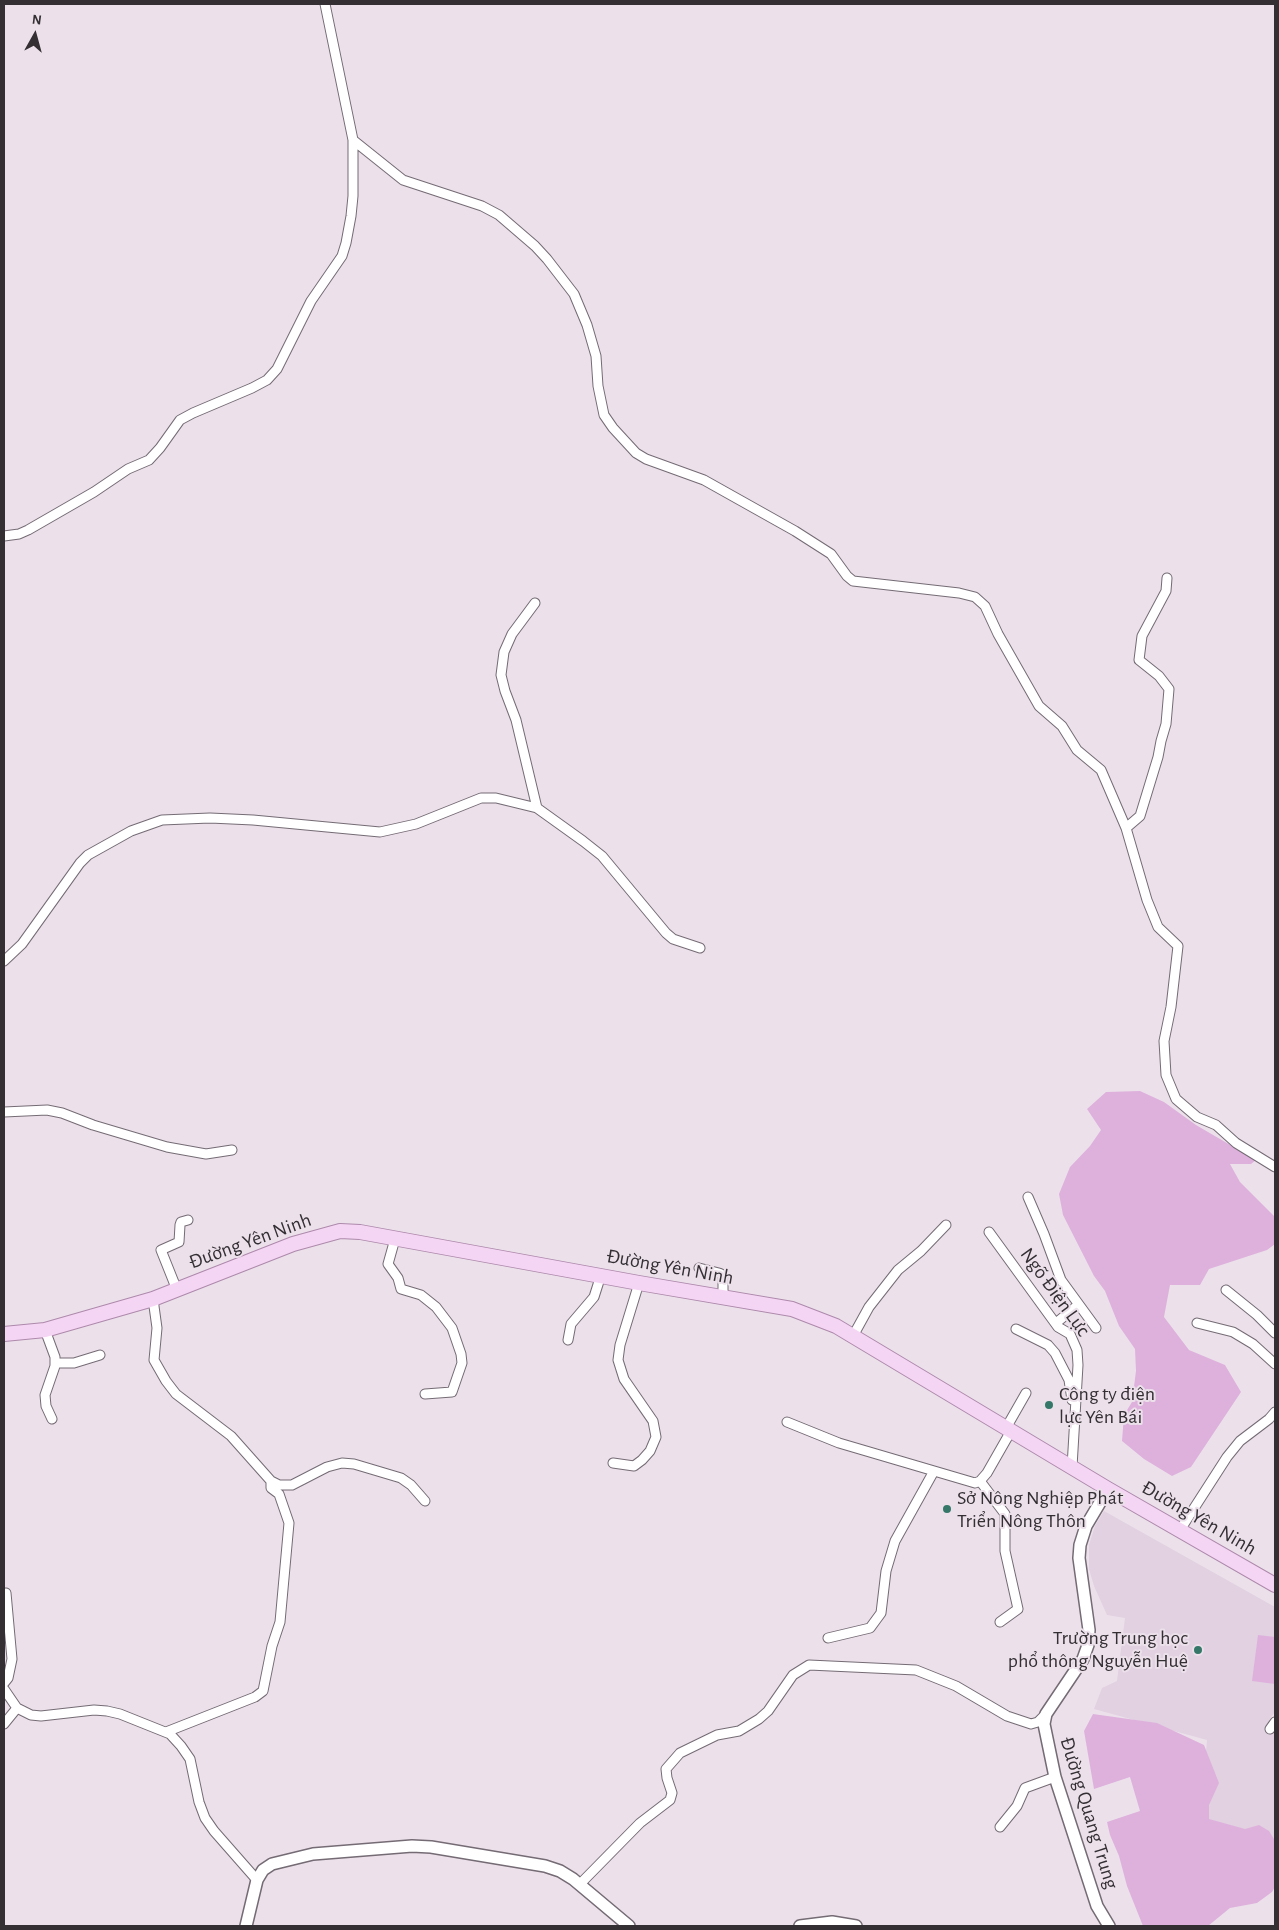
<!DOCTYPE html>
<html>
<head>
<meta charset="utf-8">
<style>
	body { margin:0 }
	#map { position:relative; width:1279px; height:1930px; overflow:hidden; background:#ece1eb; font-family:"Alegreya Sans",sans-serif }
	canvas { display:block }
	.frame { position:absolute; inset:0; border:5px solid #332f33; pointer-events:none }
	.north { position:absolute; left:10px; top:10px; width:50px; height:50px; -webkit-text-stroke:4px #ece1eb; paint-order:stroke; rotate:7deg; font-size:14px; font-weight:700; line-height:20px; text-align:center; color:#332f33 }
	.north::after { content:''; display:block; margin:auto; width:18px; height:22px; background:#332f33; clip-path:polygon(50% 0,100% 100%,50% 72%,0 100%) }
</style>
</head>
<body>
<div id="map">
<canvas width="1279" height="1930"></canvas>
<div class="frame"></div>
<div class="north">N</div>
</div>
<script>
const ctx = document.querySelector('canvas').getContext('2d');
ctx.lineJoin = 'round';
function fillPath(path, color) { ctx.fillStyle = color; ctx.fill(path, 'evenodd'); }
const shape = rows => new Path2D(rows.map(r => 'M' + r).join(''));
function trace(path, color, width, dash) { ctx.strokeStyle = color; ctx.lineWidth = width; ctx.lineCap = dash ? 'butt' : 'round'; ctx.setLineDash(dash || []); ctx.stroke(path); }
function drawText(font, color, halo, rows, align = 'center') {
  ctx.font = font + ' "Alegreya Sans",sans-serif'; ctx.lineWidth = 4; ctx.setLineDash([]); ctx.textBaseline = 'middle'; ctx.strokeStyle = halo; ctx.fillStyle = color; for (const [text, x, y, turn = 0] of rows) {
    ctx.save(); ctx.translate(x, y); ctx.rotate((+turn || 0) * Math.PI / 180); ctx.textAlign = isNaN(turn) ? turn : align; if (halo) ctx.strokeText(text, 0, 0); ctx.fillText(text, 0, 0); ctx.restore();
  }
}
const built = shape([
	[1104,1511,1275,1607,1275,1712,1269,1720,1275,1726,1275,1850,1200,1824,1207,1740,1094,1709,1102,1688,1117,1681,1125,1618,1107,1615,1094,1586,1089,1569,1089,1545,1095,1526]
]);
const green = shape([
	[1140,1091,1164,1102,1196,1125,1256,1160,1251,1164,1230,1164,1240,1182,1275,1217,1275,1244,1267,1250,1209,1269,1200,1285,1170,1285,1164,1317,1189,1350,1225,1365,1241,1392,1191,1467,1172,1476,1144,1459,1122,1441,1124,1415,1132,1402,1136,1371,1135,1349,1119,1326,1105,1291,1094,1276,1063,1215,1059,1194,1070,1167,1090,1146,1101,1130,1087,1109,1106,1092],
	[1258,1635,1275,1637,1275,1684,1252,1681],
	[1093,1714,1157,1723,1204,1745,1219,1783,1209,1805,1209,1819,1245,1829,1259,1825,1269,1831,1274,1839,1275,1855,1275,1887,1272,1892,1257,1903,1230,1908,1208,1926,1143,1926,1127,1886,1119,1856,1110,1835,1107,1822,1140,1811,1130,1777,1094,1789,1084,1731]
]);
const minor = shape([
	[353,140,403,180,482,206,499,215,535,246,547,259,574,294,587,325,596,356,598,386,604,415,613,428,636,453,646,459,704,480,795,531,831,554,847,576,853,581,959,593,975,597,985,606,998,634,1039,706,1062,726,1077,750,1101,770,1126,828,1147,900,1158,927,1178,946,1171,1007,1164,1041,1166,1075,1176,1099,1197,1117,1216,1125,1236,1143,1275,1167],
	[4,536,19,534,28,530,94,492,128,469,149,460,160,448,180,420,193,413,252,388,267,380,277,369,311,301,342,256,346,243,351,216,353,196,353,140,325,4],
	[535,603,512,634,504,652,501,675,505,691,516,720,537,808,583,841,602,856,666,933,673,939,700,948],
	[1126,828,1140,816,1158,757,1161,741,1166,724,1169,689,1159,676,1139,660,1142,636,1166,591,1167,578],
	[4,961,22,944,80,863,88,855,131,831,162,820,210,818,253,820,380,832,416,824,481,798,496,798,537,808],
	[4,1112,47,1110,62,1113,93,1125,167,1147,206,1154,232,1150],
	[1028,1197,1044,1234,1061,1280,1096,1328],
	[989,1232,1058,1327,1070,1334,1077,1350,1078,1365,1072,1467],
	[395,1239,388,1264,398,1278,401,1289,421,1295,436,1307,452,1328,461,1354,462,1363,452,1392,425,1394],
	[699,1268,719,1273,723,1275,723,1297],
	[177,1290,161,1250,179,1242,180,1225,181,1222,188,1220],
	[1226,1290,1257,1315,1275,1333],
	[153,1299,157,1328,154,1360,166,1381,176,1394,231,1436,271,1481,279,1485,292,1485,327,1467,342,1463,354,1464,401,1478,411,1485,425,1501],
	[1056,1323,1078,1305],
	[1197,1323,1233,1332,1253,1344,1275,1364],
	[1016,1329,1048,1345,1055,1353,1069,1380,1072,1400],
	[45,1330,55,1357,55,1366,45,1395,46,1406,52,1419],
	[853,1336,869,1307,898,1270,921,1251,946,1225],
	[568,1340,571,1324,594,1297,601,1275],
	[55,1363,74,1363,100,1355],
	[787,1422,839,1443,975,1483,980,1481,987,1473,1011,1431],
	[1006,1428,1026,1393],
	[613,1463,634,1466,642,1460,650,1451,656,1437,653,1421,624,1379,618,1360,620,1345,639,1283],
	[980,1481,1005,1514,1005,1551,1018,1609,1000,1622],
	[1180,1530,1227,1457,1240,1441,1269,1419,1275,1412],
	[828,1638,870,1628,881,1613,886,1571,895,1541,934,1471],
	[4,1683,8,1678,12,1659,6,1593],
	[4,1689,17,1708,31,1715,41,1716,94,1710,107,1711,120,1714,170,1734,181,1746,190,1759,199,1802,205,1818,214,1831,257,1880],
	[4,1724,17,1708],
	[1270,1729,1275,1722],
	[166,1732,255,1697,263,1691,272,1646,280,1622,289,1523,279,1494,271,1488,271,1481],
	[1000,1827,1017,1806,1025,1788,1055,1777],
	[580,1884,640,1823,670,1800,672,1793,667,1778,666,1769,680,1753,717,1735,739,1731,759,1719,768,1711,793,1675,809,1665,916,1670,956,1686,1007,1716,1031,1724,1038,1722,1046,1714]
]);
const tertiary = shape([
	[1108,1489,1086,1526,1080,1545,1079,1558,1089,1630,1088,1645,1083,1659,1046,1714,1044,1724,1055,1777,1097,1906,1109,1926],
	[246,1926,257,1880,263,1870,272,1864,313,1854,412,1846,431,1847,545,1866,560,1871,573,1879,629,1926],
	[800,1926,832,1922,856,1926]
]);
const primary = shape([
	[4,1334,45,1330,153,1299,293,1244,340,1231,360,1232,639,1283,792,1309,836,1326,1108,1489,1275,1585]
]);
const markers = [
	[1049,1405,5,"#35786a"],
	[947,1509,5,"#35786a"],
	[1198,1650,5,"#35786a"]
];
const streetNames = [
	["Đường Yên Ninh",250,1241,-20],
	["Đường Yên Ninh",670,1267,10],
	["Ngõ Điện Lực",1055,1292,54],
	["Đường Yên Ninh",1199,1518,30],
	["Đường Quang Trung",1089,1813,73]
];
const poiNames = [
	["Công ty điện",1059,1394],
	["lực Yên Bái",1059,1417],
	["Sở Nông Nghiệp Phát",957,1498],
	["Triển Nông Thôn",957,1521],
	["Trường Trung học",1188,1638,"right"],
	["phổ thông Nguyễn Huệ",1188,1661,"right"]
];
fillPath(built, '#e1d1e1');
fillPath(green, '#deb1dd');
trace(minor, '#746b74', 11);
trace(tertiary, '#746b74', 14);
trace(primary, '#ad89ab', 16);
trace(minor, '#fff', 9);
trace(tertiary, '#fff', 11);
trace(primary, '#f5d5f4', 14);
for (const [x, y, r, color] of markers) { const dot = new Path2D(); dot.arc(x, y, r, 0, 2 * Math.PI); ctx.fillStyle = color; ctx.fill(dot); trace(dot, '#ece1eb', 2); }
drawText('20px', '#332f33', '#ece1eb', streetNames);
drawText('20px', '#332f33', '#ece1eb', poiNames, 'left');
</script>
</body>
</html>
